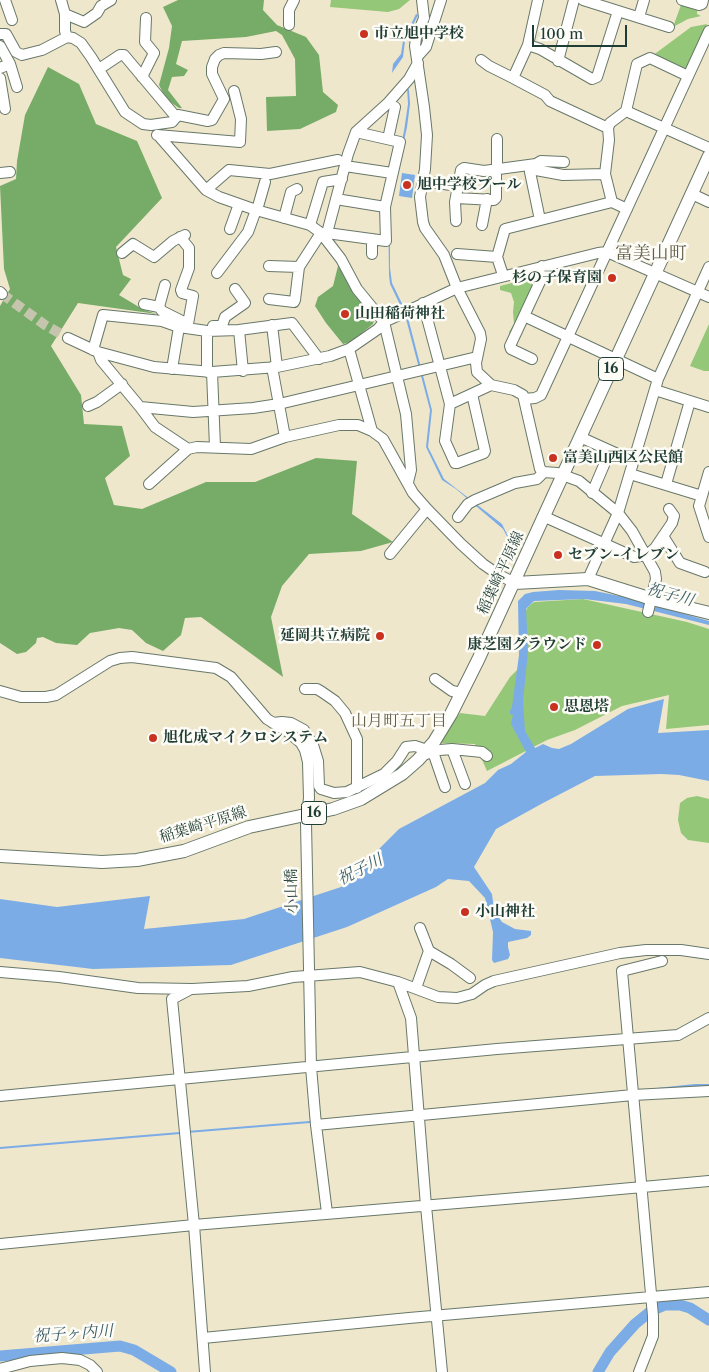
<!DOCTYPE html>
<html>
<head>
<meta charset="utf-8">
<style>
	body { margin:0 }
	#map { position:relative; width:709px; height:1372px; overflow:hidden; background:#efe7cc; font-family:"Libre Caslon Text",serif }
	canvas { display:block }
	.scale { position:absolute; left:532px; top:25px; width:95px; height:22px; box-sizing:border-box; border:2px solid #1f3d34; border-top:0; padding-left:6px; font-size:15px; line-height:18px; white-space:nowrap; color:#1f3d34; -webkit-text-stroke:4px #fdfcf7; paint-order:stroke }
</style>
</head>
<body>
<div id="map">
<canvas width="709" height="1372"></canvas>
<div class="scale">100 m</div>
</div>
<script>
const ctx = document.querySelector('canvas').getContext('2d');
ctx.lineJoin = 'round';
function fillPath(path, color) { ctx.fillStyle = color; ctx.fill(path, 'evenodd'); }
const shape = rows => new Path2D(rows.map(r => 'M' + r).join(''));
function trace(path, color, width, dash) { ctx.strokeStyle = color; ctx.lineWidth = width; ctx.lineCap = dash ? 'butt' : 'round'; ctx.setLineDash(dash || []); ctx.stroke(path); }
function drawText(font, color, halo, rows, align = 'center') {
  ctx.font = font + ' "Libre Caslon Text","Noto Serif JP",serif'; ctx.lineWidth = 5; ctx.setLineDash([]); ctx.textBaseline = 'middle'; ctx.strokeStyle = halo; ctx.fillStyle = color; for (const [text, x, y, turn = 0] of rows) {
    ctx.save(); ctx.translate(x, y); ctx.rotate((+turn || 0) * Math.PI / 180); ctx.textAlign = isNaN(turn) ? turn : align; if (halo) ctx.strokeText(text, 0, 0); ctx.fillText(text, 0, 0); ctx.restore();
  }
}
const green = shape([
	[331,0,410,0,399,9,388,12,330,7],
	[681,5,697,9,697,14,701,16,688,19,673,27],
	[707,24,686,71,652,56,691,27],
	[535,277,538,279,511,336,509,332,514,324,513,312,514,302,511,293,500,290,500,286],
	[709,324,709,371,704,371,690,366],
	[583,599,687,622,709,629,709,725,666,729,669,695,622,706,575,730,547,740,487,771,475,744,438,743,460,713,485,716,510,677,520,667,521,634,526,610,529,606,534,602],
	[697,796,709,799,709,843,688,840,681,833,678,820,680,803,687,798]
]);
const forest = shape([
	[178,0,264,0,263,10,277,25,306,37,319,55,323,92,338,105,336,112,300,129,267,131,266,97,296,96,295,59,282,35,276,31,246,37,182,41,176,64,188,70,184,76,172,77,168,90,182,108,179,108,166,99,159,85,169,48,172,26,163,7],
	[48,67,79,84,96,124,137,141,162,198,116,247,123,275,131,279,119,295,144,310,157,314,78,303,51,346,81,395,84,424,122,426,130,456,105,478,114,505,142,509,206,482,255,482,316,458,357,461,352,514,393,542,361,551,309,554,282,586,271,617,283,677,201,617,185,618,181,635,163,651,146,643,132,630,119,628,90,633,77,645,56,643,43,637,37,638,36,643,26,652,17,654,0,643,0,306,10,289,4,269,0,186,16,179,17,161,25,115],
	[339,262,350,288,375,317,373,324,351,342,343,344,326,323,315,306,318,297,333,286]
]);
const water = shape([
	[416,14,418,15,405,41,403,57,392,73,393,64,401,54,403,41],
	[407,87,409,90,410,104,407,127,390,205,390,268,392,283,407,314,432,410,428,447,444,479,502,524,509,538,516,558,514,559,510,542,503,529,456,489,442,480,426,447,430,410,405,315,390,284,389,275,388,204,404,131,408,104],
	[402,173,415,175,412,198,399,196],
	[559,590,595,591,629,598,709,621,709,625,626,604,584,599,534,601,526,609,528,651,523,701,525,731,535,748,543,744,552,748,559,749,571,744,628,709,664,699,658,733,709,730,709,781,679,775,661,774,595,776,543,803,496,829,474,867,492,894,494,910,502,922,515,929,531,931,531,935,527,938,508,942,508,947,510,955,508,959,494,963,492,960,493,932,485,898,469,881,448,879,436,887,347,927,231,965,93,969,0,958,0,899,57,907,150,896,144,929,244,919,341,887,399,829,485,783,498,770,511,764,526,752,511,724,513,715,510,714,510,711,512,707,519,655,518,601,525,594,533,592]
]);
const stream = shape([
	[657,1089,695,1085,709,1085],
	[187,1132,310,1122],
	[0,1148,180,1133]
]);
const river = shape([
	[0,1356,120,1346,134,1350,171,1372],
	[598,1372,610,1352,635,1324,651,1311,665,1305,680,1305,690,1308,709,1320]
]);
const minorTunnel = shape([
	[2,294,45,325,68,338]
]);
const minor = shape([
	[5,0,12,20],
	[61,0,65,14,65,31,67,37],
	[422,0,424,18,416,38,415,46,424,107,427,135,425,169,420,197,423,222,425,228,444,255,457,288,480,333,481,339,476,363,477,372,491,385,514,390,523,395,540,469,544,472,557,473,579,481,618,513,632,531,655,572,656,579,648,612],
	[538,0,528,45,513,78,545,95,550,101,608,128,609,140,605,174,612,202],
	[583,0,669,27],
	[682,0,699,5,702,4,703,0],
	[65,14,84,22,97,13,101,6,111,0],
	[639,17,644,0],
	[289,25,289,10,294,0],
	[0,34,6,34,16,52,22,55,42,50,67,37,73,38,81,43,91,57,125,112,143,124,151,125,172,122,178,115,208,121,212,120,224,99,212,74,212,67,215,59,219,55,224,53,261,54,276,52],
	[528,45,540,49,592,79,597,77,618,11],
	[0,46,10,64,0,68],
	[417,57,426,47,441,0],
	[481,60,489,66,513,78],
	[558,61,574,0],
	[10,64,17,87],
	[99,69,120,55,124,55,176,117],
	[142,77,154,53,145,42,146,18],
	[0,78,5,109],
	[626,111,637,64,650,58,688,76],
	[608,128,610,123,626,111,709,148],
	[356,132,400,142,385,207,386,241,327,233,348,154,356,132],
	[356,132,388,103,409,79,418,63],
	[157,135,240,142,241,119,234,91],
	[158,135,206,190,219,197,256,210,310,225,321,233,341,259,357,289,384,322,406,414,411,470,408,482],
	[388,139,395,107],
	[345,166,392,173],
	[497,169,497,139],
	[0,173,10,172],
	[423,181,458,186],
	[206,190,229,170,270,174,338,160],
	[692,194,709,202],
	[456,198,494,200,496,198,496,169],
	[336,199,385,207],
	[257,210,265,182],
	[284,218,291,192,297,189],
	[540,220,530,172,536,170,563,175,605,174],
	[456,221,455,202,461,170,464,168,484,171,536,164,541,161,564,162],
	[310,225,323,182,342,179],
	[482,225,487,199],
	[230,229,239,204],
	[372,239,372,254],
	[122,253,133,244,154,257,173,241,185,235],
	[457,254,497,257],
	[269,266,299,267],
	[217,273,248,232,256,210],
	[503,275,497,257,505,229,612,202,627,209],
	[0,292,2,294],
	[269,299,294,302,295,300,299,267,321,233],
	[423,303,450,404,445,441,455,463,457,463,484,453,485,451,472,394],
	[144,304,159,307,162,311,188,324,193,296,182,293,181,290,189,268,189,248,180,237],
	[159,307,165,285],
	[524,316,658,379],
	[272,325,277,367],
	[213,326,222,326,225,317,245,303,235,289],
	[239,330,243,371],
	[68,338,98,352,154,367,212,372,277,367,330,356,349,349,378,329,384,322,457,288,598,253,607,252,709,297],
	[349,349,372,431],
	[93,350,103,315,162,321,179,327,207,331,239,330,292,323,319,359],
	[98,352,101,360,140,407,155,427,188,449,197,447,251,449,285,437,339,425,358,425,372,431,383,439,413,493,427,509,461,544,483,564,499,575,515,583],
	[532,359,511,349,510,346,544,273,542,266],
	[272,367,285,437],
	[172,369,179,327],
	[207,372,207,331],
	[212,372,215,447],
	[655,390,709,407],
	[524,399,535,398,541,395,709,31],
	[450,404,491,385],
	[88,406,97,402,122,384],
	[140,407,193,412,253,408,279,404,477,357],
	[580,437,633,461],
	[630,474,702,496,699,506,709,537],
	[149,484,188,449],
	[666,484,690,401],
	[592,493,610,451],
	[702,496,709,472],
	[458,517,468,504,475,500,515,483,537,479,544,472],
	[545,517,634,557,647,555,655,548,672,523,674,516,669,509],
	[663,536,680,563,705,572],
	[390,554,427,509],
	[588,579,618,513,658,379,709,267],
	[435,679,452,691,462,693],
	[305,689,317,689,322,692,335,701,345,713,357,739,357,788],
	[0,691,21,697,46,697,56,695,110,661,120,658,132,657,216,668,231,677,267,719,288,732,301,743,305,750,308,762,309,798,306,823,311,1067,316,1125,327,1213],
	[273,723,282,722,291,723,304,730,313,745,318,761,319,786,321,789,334,793,347,792,384,774,397,761,406,747,415,746,427,750],
	[452,749,465,784],
	[433,752,445,787],
	[423,755,440,750,452,749,482,752,487,756],
	[429,951,451,964,470,978],
	[0,972,59,977,138,988,192,989,248,986,293,977,360,972,398,982,438,997,457,998,472,994,485,985,494,981,620,953,646,950,681,950,709,954],
	[398,982,411,1018,426,1206,442,1372],
	[416,988,429,951,420,928],
	[189,990,172,999,194,1225,205,1372],
	[0,1096,497,1049,678,1035,709,1018],
	[316,1125,633,1095,709,1091],
	[0,1244,194,1225,565,1194,709,1181],
	[203,1338,409,1318,709,1292],
	[0,1369,30,1361,62,1358,80,1360,90,1365,97,1372],
	[639,1372,653,1336,653,1316,622,971,662,961]
]);
const major = shape([
	[515,583,588,579,652,599,709,613],
	[0,856,102,862,137,860,184,851,249,827,333,809,361,799,402,774,418,760,434,742,451,714,478,660,709,156]
]);
const markers = [
	[364,34,5,"#c8321e"],
	[407,185,5,"#c8321e"],
	[612,278,5,"#c8321e"],
	[345,314,5,"#c8321e"],
	[553,458,5,"#c8321e"],
	[558,555,5,"#c8321e"],
	[380,636,5,"#c8321e"],
	[597,645,5,"#c8321e"],
	[554,707,5,"#c8321e"],
	[153,738,5,"#c8321e"],
	[465,912,5,"#c8321e"]
];
const shields = [
	[611,369,25],
	[314,813,25]
];
const shieldNames = [
	["16",611,369],
	["16",314,813]
];
const poiNames = [
	["市立旭中学校",374,34],
	["旭中学校プール",417,185],
	["杉の子保育園",602,278,"right"],
	["山田稲荷神社",355,314],
	["富美山西区公民館",563,458],
	["セブン-イレブン",568,555],
	["延岡共立病院",370,636,"right"],
	["康芝園グラウンド",587,645,"right"],
	["思恩塔",564,707],
	["旭化成マイクロシステム",163,738],
	["小山神社",475,912]
];
const streetNames = [
	["稲葉崎平原線",501,573,-65],
	["稲葉崎平原線",203,825,-17],
	["小山橋",292,891,-91]
];
const waterNames = [
	["祝子川",670,595,15],
	["祝子川",360,870,-27],
	["祝子ヶ内川",73,1334,-4]
];
const neighbourhoodNames = [
	["山月町五丁目",399,721]
];
const quarterNames = [
	["富美山町",651,254]
];
fillPath(green, '#94c778');
fillPath(forest, '#77ac68');
fillPath(water, '#7bace6');
trace(stream, '#7bace6', 2);
trace(river, '#7bace6', 11);
trace(minorTunnel, '#c5c5ae', 10, [10, 5]);
trace(minor, '#687869', 12);
trace(major, '#687869', 14);
trace(minor, '#fff', 10);
trace(major, '#fff', 12);
for (const [x, y, r, color] of markers) { const dot = new Path2D(); dot.arc(x, y, r, 0, 2 * Math.PI); ctx.fillStyle = color; ctx.fill(dot); trace(dot, '#fdfcf7', 2); }
for (const [x, y, w] of shields) { const box = new Path2D(); box.roundRect(x - w / 2, y - 11.5, w, 23, 4); ctx.fillStyle = '#fdfcf7'; ctx.fill(box); trace(box, '#1f3d34', 1); }
drawText('bold 14px', '#1f3d34', null, shieldNames);
drawText('bold 15px', '#1f3d34', '#fdfcf7', poiNames, 'left');
drawText('15px', '#1f3d34', '#fdfcf7', streetNames);
drawText('italic 16px', '#3b5e69', '#fdfcf7', waterNames);
drawText('16px', '#645f48', '#fdfcf7', neighbourhoodNames);
drawText('18px', '#645f48', '#fdfcf7', quarterNames);
</script>
</body>
</html>
